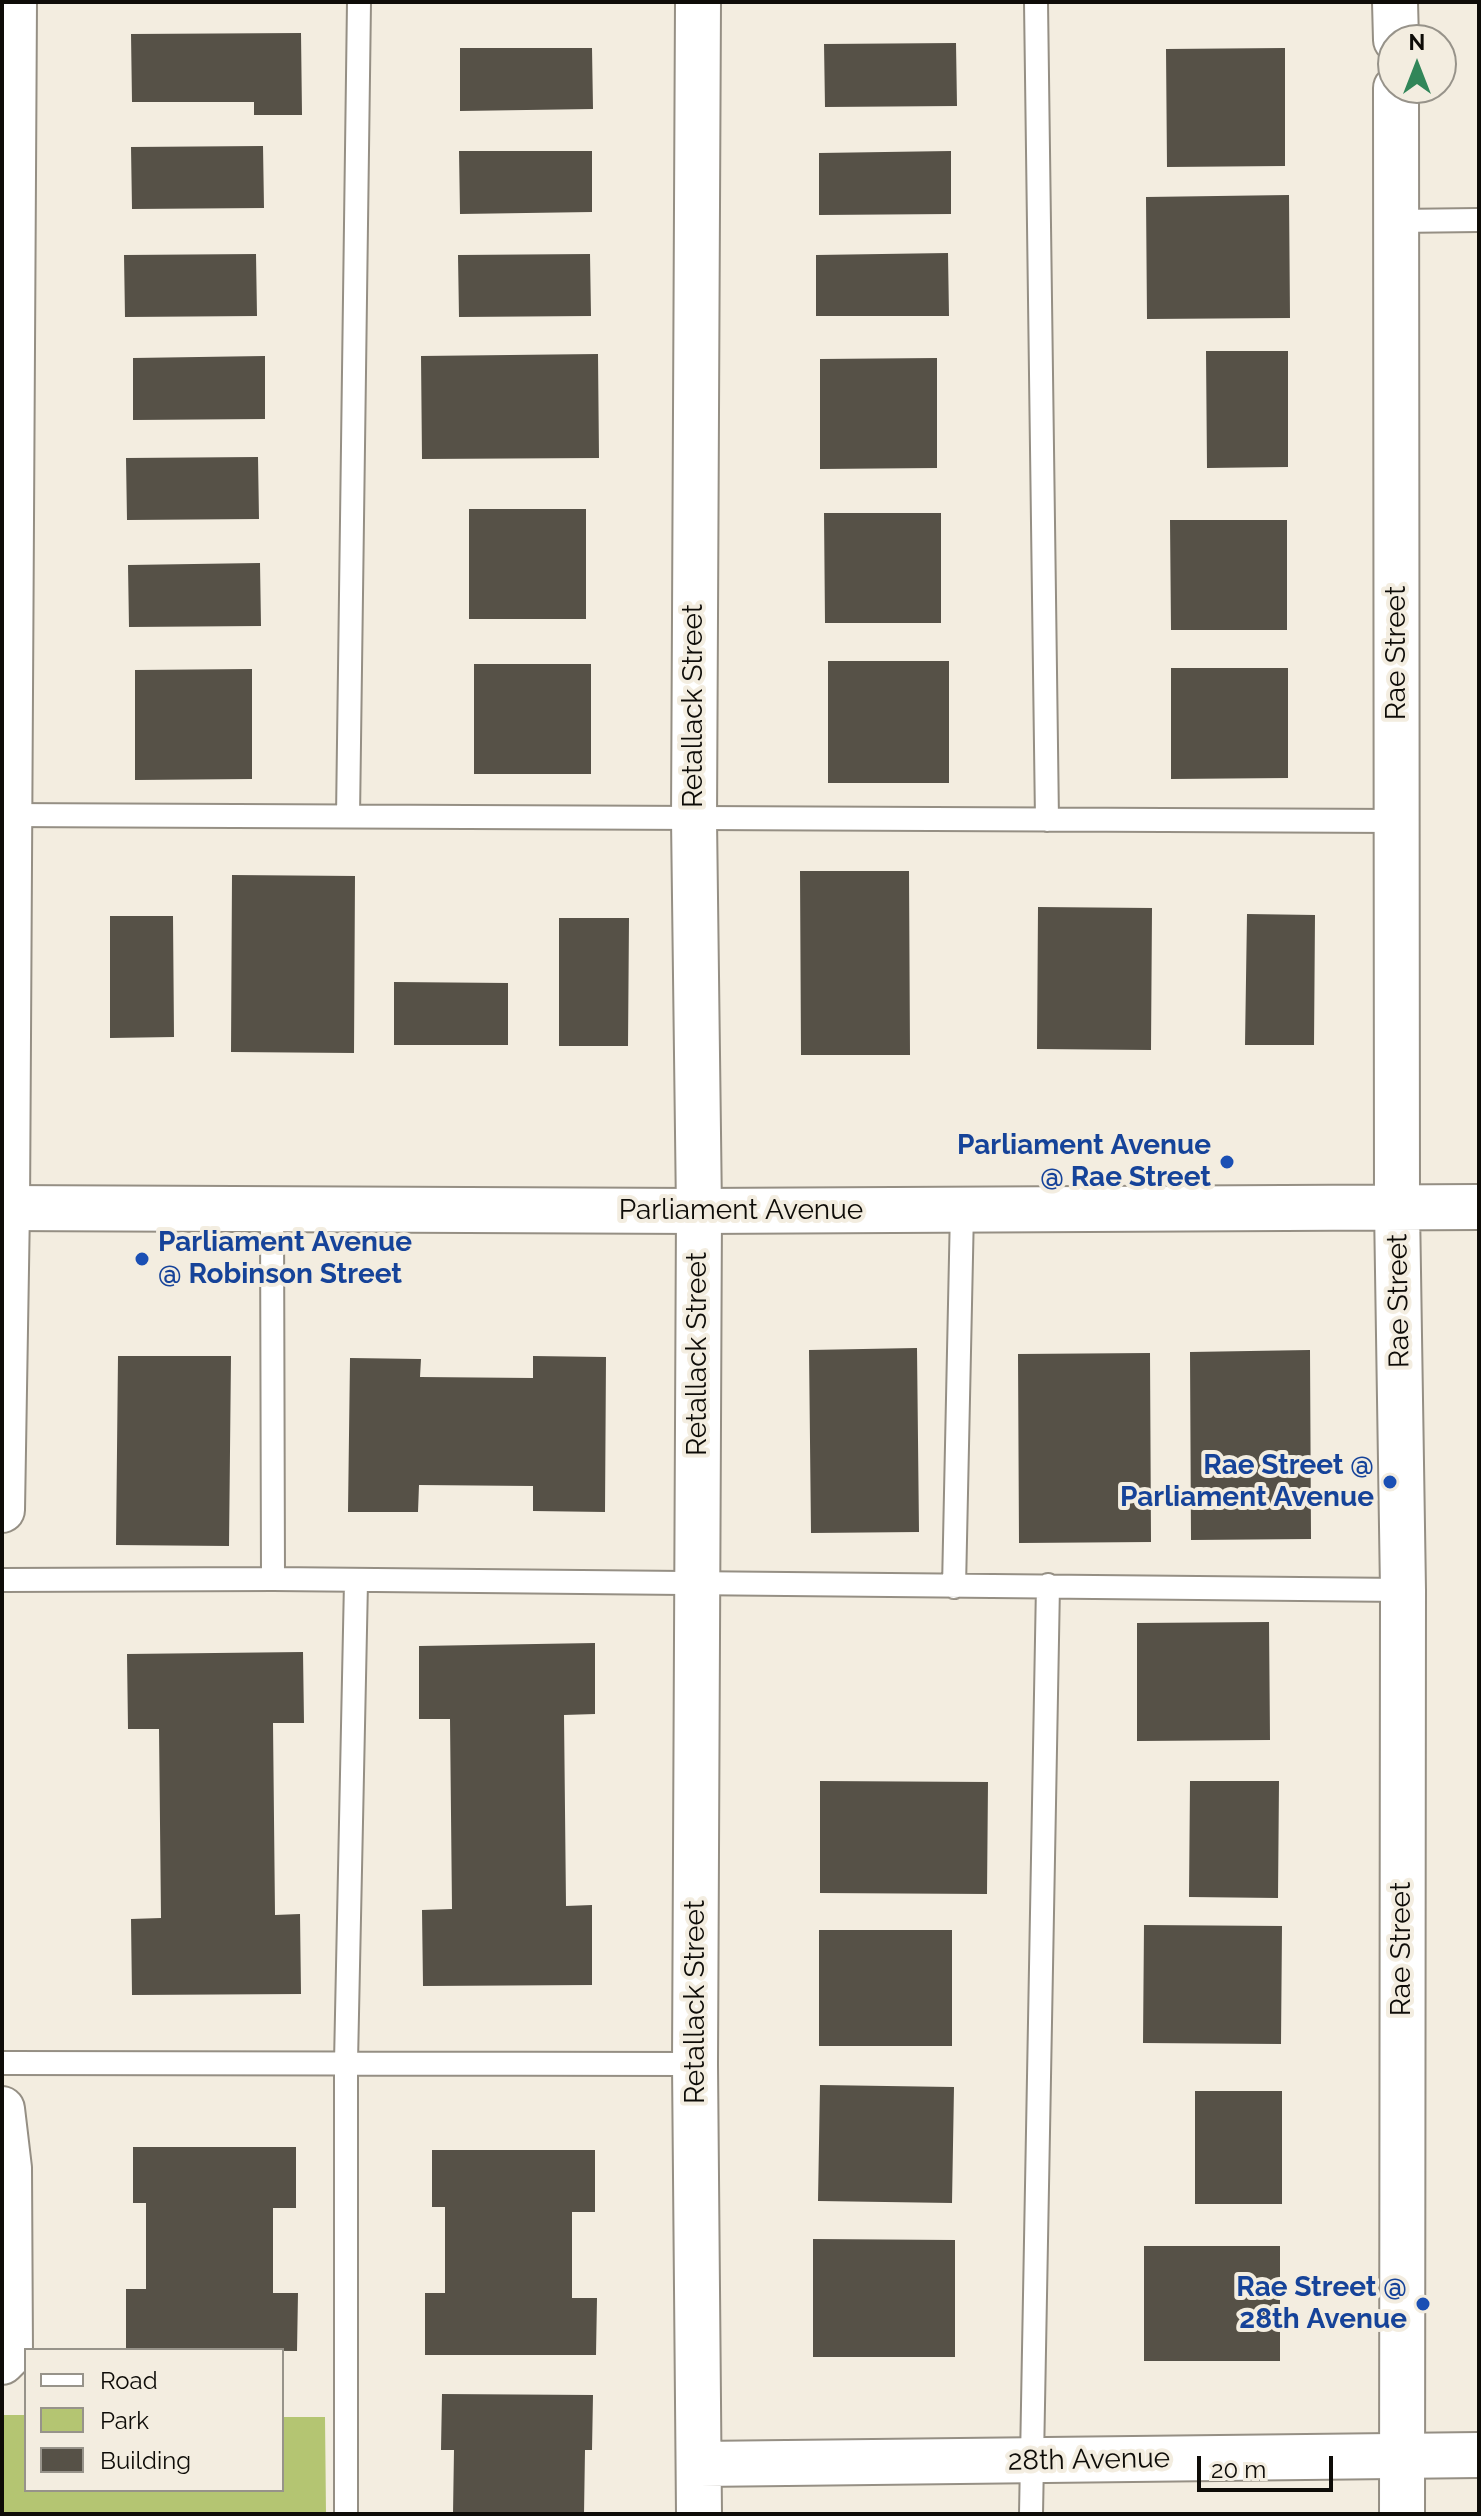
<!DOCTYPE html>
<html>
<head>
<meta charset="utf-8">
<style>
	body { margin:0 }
	#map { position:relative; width:1481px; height:2516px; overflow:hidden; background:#f3ede0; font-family:Raleway,sans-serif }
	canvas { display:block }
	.frame { position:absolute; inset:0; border:4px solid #0e0c08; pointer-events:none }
	.legend { position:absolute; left:24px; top:2348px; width:260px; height:144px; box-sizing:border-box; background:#f3ede0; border:2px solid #97938a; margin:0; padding:10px 14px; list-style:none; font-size:24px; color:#0e0c08 }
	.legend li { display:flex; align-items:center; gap:16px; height:40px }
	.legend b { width:40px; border:2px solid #97938a }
	.north { position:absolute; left:1377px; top:24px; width:80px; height:80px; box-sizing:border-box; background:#f3ede0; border:2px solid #97938a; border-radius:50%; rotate:0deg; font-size:22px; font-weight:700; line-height:32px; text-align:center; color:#0e0c08 }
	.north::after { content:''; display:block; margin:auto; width:28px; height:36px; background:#318659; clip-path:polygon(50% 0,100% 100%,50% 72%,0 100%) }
	.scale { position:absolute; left:1197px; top:2456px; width:136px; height:36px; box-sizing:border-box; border:4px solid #0e0c08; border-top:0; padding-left:10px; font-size:24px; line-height:28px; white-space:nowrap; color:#0e0c08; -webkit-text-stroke:6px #f3ede0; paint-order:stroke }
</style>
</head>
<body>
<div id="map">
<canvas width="1481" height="2516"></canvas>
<div class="frame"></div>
<ul class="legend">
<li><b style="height:10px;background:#fff"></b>Road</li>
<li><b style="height:22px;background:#b4c572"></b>Park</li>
<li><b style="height:22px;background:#565147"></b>Building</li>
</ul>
<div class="north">N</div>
<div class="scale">20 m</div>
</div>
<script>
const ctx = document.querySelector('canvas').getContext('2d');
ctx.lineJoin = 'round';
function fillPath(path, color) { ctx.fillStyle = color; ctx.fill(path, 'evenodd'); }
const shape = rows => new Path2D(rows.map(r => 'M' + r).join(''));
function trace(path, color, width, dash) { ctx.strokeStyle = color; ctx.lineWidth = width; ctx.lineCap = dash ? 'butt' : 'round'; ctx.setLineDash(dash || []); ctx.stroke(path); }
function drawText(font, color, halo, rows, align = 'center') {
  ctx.font = font + ' Raleway,sans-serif'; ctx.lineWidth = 8; ctx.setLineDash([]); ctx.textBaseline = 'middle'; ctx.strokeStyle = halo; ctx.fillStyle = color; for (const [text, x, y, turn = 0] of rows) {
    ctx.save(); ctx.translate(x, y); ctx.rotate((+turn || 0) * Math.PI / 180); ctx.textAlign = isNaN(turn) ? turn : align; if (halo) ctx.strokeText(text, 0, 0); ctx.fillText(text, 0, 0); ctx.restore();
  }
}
const green = shape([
	[2,2415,26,2415,26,2490,282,2490,282,2417,325,2417,326,2514,2,2514]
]);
const building = shape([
	[301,33,302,115,254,115,254,102,132,102,131,34],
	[956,43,957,106,825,107,824,44],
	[460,48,592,48,593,109,460,111],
	[1285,48,1285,166,1167,167,1166,49],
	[263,146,264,208,132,209,131,147],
	[459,151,592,151,592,212,460,214],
	[951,151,951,214,819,215,819,153],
	[1289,195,1290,318,1147,319,1146,197],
	[948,253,949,316,816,316,816,255],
	[256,254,257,316,125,317,124,255],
	[590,254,591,316,459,317,458,255],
	[1206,351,1288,351,1288,467,1207,468],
	[598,354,599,458,422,459,421,356],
	[265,356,265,419,133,420,133,358],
	[937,358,937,468,820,469,820,359],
	[258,457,259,519,127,520,126,458],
	[469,509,586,509,586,619,469,619],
	[824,513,941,513,941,623,825,623],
	[1170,520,1287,520,1287,630,1171,630],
	[260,563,261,626,129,627,128,565],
	[828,661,949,661,949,783,828,783],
	[474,664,591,664,591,774,474,774],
	[1171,668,1288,668,1288,778,1171,779],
	[252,669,252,779,135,780,135,670],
	[800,871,909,871,910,1055,801,1055],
	[232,875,355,876,354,1053,231,1052],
	[1038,907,1152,908,1151,1050,1037,1049],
	[1247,914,1315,915,1314,1045,1245,1045],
	[110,916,173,916,174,1037,110,1038],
	[559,918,629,918,628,1046,559,1046],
	[394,982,508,983,508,1045,394,1045],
	[917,1348,919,1532,811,1533,809,1350],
	[1310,1350,1311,1539,1191,1540,1190,1352],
	[1150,1353,1151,1542,1019,1543,1018,1354],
	[118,1356,231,1356,229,1546,116,1545],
	[533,1356,606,1357,605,1512,533,1511,533,1486,419,1485,418,1512,348,1512,350,1358,421,1359,420,1377,533,1378],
	[1269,1622,1270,1740,1137,1741,1137,1623],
	[595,1643,595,1714,564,1715,566,1906,592,1905,592,1985,423,1986,422,1910,452,1909,450,1719,419,1719,419,1646],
	[303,1652,304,1723,273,1723,275,1915,300,1914,301,1994,132,1995,131,1919,161,1918,159,1729,128,1729,127,1654],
	[820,1781,988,1782,987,1894,820,1893],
	[1190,1781,1279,1781,1278,1898,1189,1897],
	[1144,1925,1282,1926,1281,2044,1143,2043],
	[819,1930,952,1930,952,2046,819,2046],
	[820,2085,954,2087,952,2203,818,2201],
	[1195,2091,1282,2091,1282,2204,1195,2204],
	[133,2147,296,2147,296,2208,273,2208,273,2293,298,2293,297,2351,126,2350,126,2289,146,2289,146,2203,133,2203],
	[432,2150,595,2150,595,2212,572,2212,572,2298,597,2298,596,2355,425,2355,425,2293,445,2293,445,2207,432,2207],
	[813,2239,955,2240,955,2357,813,2357],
	[1144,2246,1280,2246,1280,2361,1144,2361],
	[442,2394,593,2395,592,2450,585,2450,584,2514,453,2514,454,2450,441,2450]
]);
const lane = shape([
	[1036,2,1047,820],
	[1396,221,1479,220],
	[3,815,1397,821],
	[348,816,359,2],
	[272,1210,273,1579],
	[2,1580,273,1579,1403,1590],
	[954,1587,962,1210],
	[2,2063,695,2064],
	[346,2514,346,2062,356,1582],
	[1031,2514,1048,1585]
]);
const street = shape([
	[698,2,694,819,699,1211,695,2064,699,2514],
	[2,1510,7,1208,14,2],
	[2,2109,9,2168,10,2354,2,2362],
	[700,2464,1479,2455]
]);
const secondary = shape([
	[1395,2,1396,40],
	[1396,88,1397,1208,1403,1590,1402,2514],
	[2,1208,699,1211,1479,1207]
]);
const markers = [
	[1227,1162,8,"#1a4fb4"],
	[142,1259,8,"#1a4fb4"],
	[1390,1482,8,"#1a4fb4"],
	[1423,2304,8,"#1a4fb4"]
];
const streetNames = [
	["Rae Street",1397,653,-90],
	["Retallack Street",694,706,-90],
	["Parliament Avenue",741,1211],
	["Rae Street",1399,1301,-91],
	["Retallack Street",698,1354,-90],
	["Rae Street",1402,1949,-90],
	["Retallack Street",696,2002,-90],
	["28th Avenue",1089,2460,-1]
];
const transitNames = [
	["Parliament Avenue",1211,1146],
	["@ Rae Street",1211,1178],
	["Parliament Avenue",158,1243,"left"],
	["@ Robinson Street",158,1275,"left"],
	["Rae Street @",1374,1466],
	["Parliament Avenue",1374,1498],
	["Rae Street @",1407,2288],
	["28th Avenue",1407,2320]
];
fillPath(green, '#b4c572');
fillPath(building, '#565147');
trace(lane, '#958f84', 26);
trace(street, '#958f84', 48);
trace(secondary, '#958f84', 48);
trace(lane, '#fff', 22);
trace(street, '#fff', 44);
trace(secondary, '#fff', 44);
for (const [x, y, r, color] of markers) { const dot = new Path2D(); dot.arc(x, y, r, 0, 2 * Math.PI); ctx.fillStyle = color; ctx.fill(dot); trace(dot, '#f3ede0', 3); }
drawText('28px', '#0e0c08', '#f3ede0', streetNames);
drawText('bold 28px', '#164399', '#f3ede0', transitNames, 'right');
</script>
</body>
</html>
